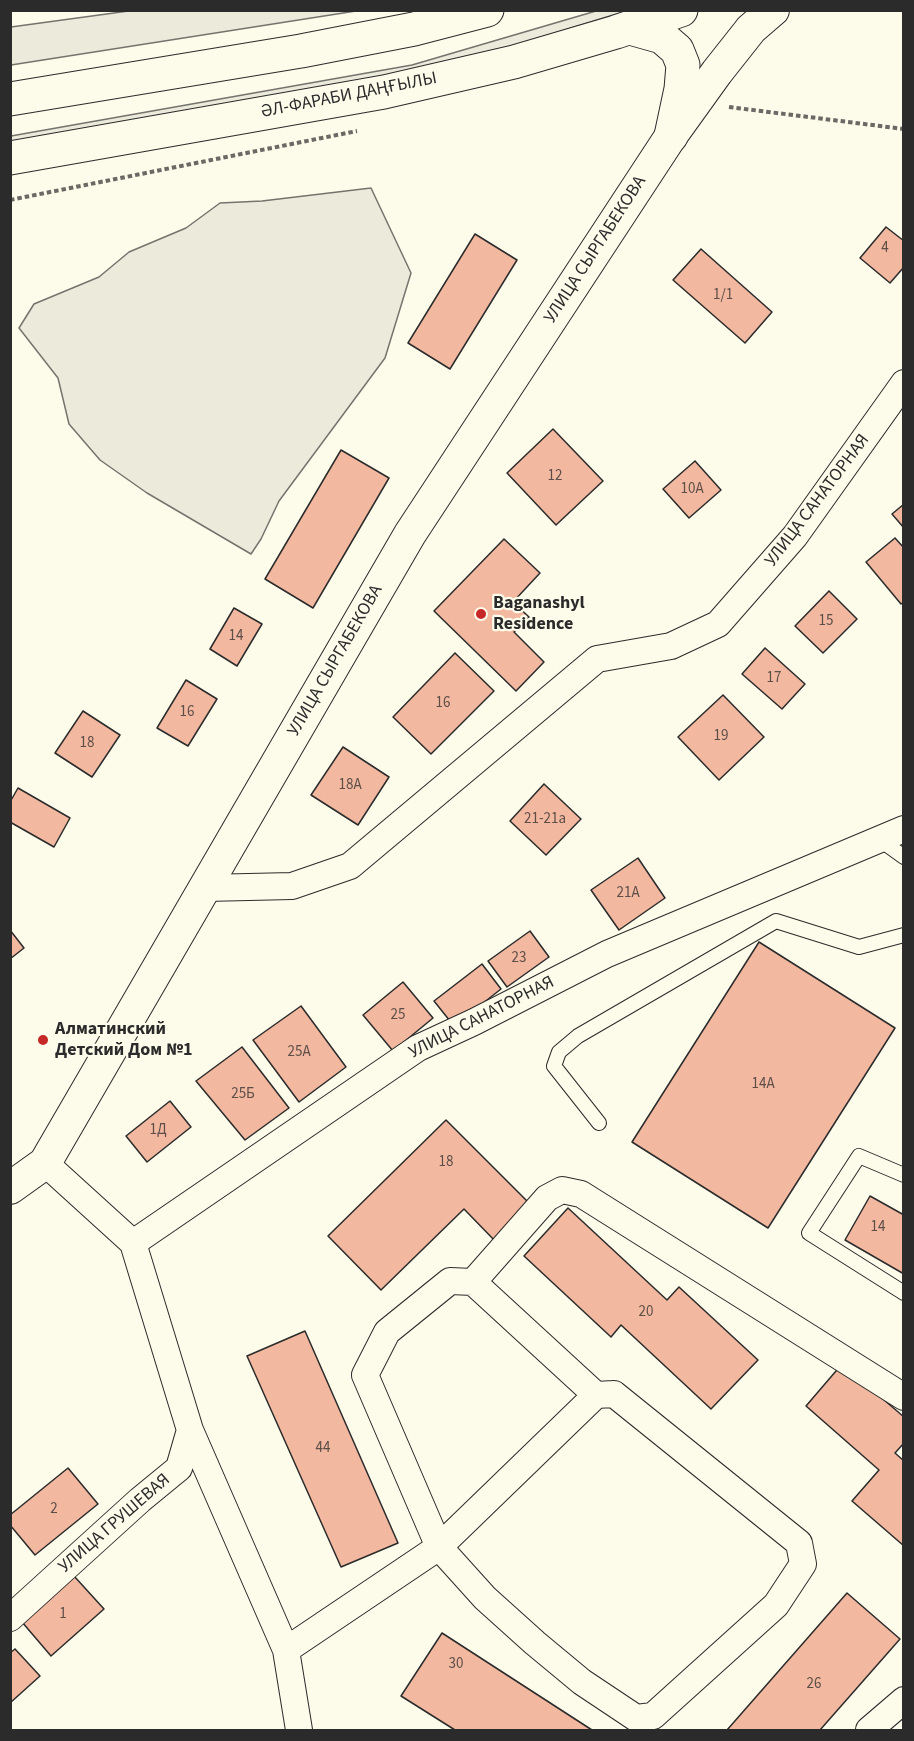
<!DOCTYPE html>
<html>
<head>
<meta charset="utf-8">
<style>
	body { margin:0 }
	#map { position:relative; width:914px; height:1741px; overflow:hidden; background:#fdfbea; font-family:"Source Sans 3",sans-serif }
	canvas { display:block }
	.frame { position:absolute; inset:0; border:12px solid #2b2b2b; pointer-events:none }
</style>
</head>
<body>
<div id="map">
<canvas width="914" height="1741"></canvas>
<div class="frame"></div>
</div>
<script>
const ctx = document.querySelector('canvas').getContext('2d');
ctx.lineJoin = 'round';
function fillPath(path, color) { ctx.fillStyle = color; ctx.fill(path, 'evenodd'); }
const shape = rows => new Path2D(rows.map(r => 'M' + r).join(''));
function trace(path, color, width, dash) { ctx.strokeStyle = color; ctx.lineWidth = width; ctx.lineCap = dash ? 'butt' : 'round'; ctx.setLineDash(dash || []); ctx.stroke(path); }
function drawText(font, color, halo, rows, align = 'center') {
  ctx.font = font + ' "Source Sans 3",sans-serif'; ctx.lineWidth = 4.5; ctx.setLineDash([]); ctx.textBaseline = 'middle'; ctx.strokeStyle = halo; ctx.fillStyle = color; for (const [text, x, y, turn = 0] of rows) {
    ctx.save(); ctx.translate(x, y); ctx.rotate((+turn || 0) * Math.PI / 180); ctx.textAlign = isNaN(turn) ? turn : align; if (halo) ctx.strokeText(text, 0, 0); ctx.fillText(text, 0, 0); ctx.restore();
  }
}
const green = shape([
	[136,10,356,10,356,11,11,65,11,27,136,10],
	[596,11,626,11,413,77,11,146,11,136,412,65,596,11],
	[371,188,411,273,385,358,279,501,261,539,251,554,147,493,100,460,69,424,58,378,19,328,34,304,99,277,129,252,186,228,220,203,262,201,371,188]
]);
const building = shape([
	[886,227,904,241,904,267,890,283,860,258,886,227],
	[475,234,517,260,450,369,408,343,475,234],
	[701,249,772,312,745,343,673,280,701,249],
	[553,429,603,481,556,525,507,473,553,429],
	[341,450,389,478,313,608,265,579,341,450],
	[695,461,721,490,689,518,663,489,695,461],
	[904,504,904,528,892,514,904,504],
	[895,538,904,548,904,602,901,604,866,562,895,538],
	[504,539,540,573,513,602,529,617,514,632,544,662,516,691,434,611,504,539],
	[829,591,857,619,823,653,795,626,829,591],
	[234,608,262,624,237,666,210,649,234,608],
	[765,648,805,684,782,709,742,674,765,648],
	[455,653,494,691,431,754,393,717,455,653],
	[186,680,217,699,188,746,157,728,186,680],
	[723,695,764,737,719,780,678,737,723,695],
	[83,711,120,735,92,777,55,753,83,711],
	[343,747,389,777,358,825,311,795,343,747],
	[544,784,581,819,546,855,510,821,544,784],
	[18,788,70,818,54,847,10,822,10,802,18,788],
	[638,858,665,898,619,930,591,890,638,858],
	[10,930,24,948,10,959,10,930],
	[530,931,549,957,507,987,488,961,530,931],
	[759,942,895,1028,768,1228,632,1142,759,942],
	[482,964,501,989,454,1026,434,1001,482,964],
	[403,982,433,1018,393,1051,363,1015,403,982],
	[301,1006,346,1067,299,1102,253,1040,301,1006],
	[242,1047,289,1108,245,1140,196,1081,242,1047],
	[170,1101,191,1127,147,1162,126,1136,170,1101],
	[446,1120,533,1207,497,1243,464,1209,381,1290,328,1236,446,1120],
	[870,1196,904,1215,904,1274,845,1240,870,1196],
	[568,1208,667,1300,679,1287,758,1360,711,1409,621,1325,611,1337,524,1256,568,1208],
	[305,1331,398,1543,341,1567,247,1356,305,1331],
	[842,1364,904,1417,904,1443,895,1453,904,1461,904,1546,852,1501,879,1470,806,1406,842,1364],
	[68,1468,98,1504,35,1555,10,1525,10,1515,68,1468],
	[74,1576,104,1609,51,1656,22,1622,74,1576],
	[847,1593,900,1639,820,1730,727,1730,847,1593],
	[442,1633,592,1730,455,1730,401,1696,442,1633],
	[15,1649,40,1676,10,1703,10,1653,15,1649]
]);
const path = shape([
	[729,107,904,129],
	[10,200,357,131]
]);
const service = shape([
	[879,839,904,857],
	[599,1123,554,1066,559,1052,578,1036,776,921,859,947,904,935],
	[904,1175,859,1156,809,1233,904,1293]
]);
const minor = shape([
	[205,888,292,886,350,866,597,659,671,646,718,624,795,536,904,383],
	[45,1163,133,1243,418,1048,474,1022,607,954,904,829],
	[473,1282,547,1198,562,1190,581,1194,904,1397],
	[614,1394,799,1543,803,1564,776,1605,653,1716,636,1718,582,1682,535,1643,485,1598,439,1547,596,1395,614,1394],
	[190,1430,286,1650,299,1730],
	[10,1618,140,1500,179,1468,190,1430,133,1243],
	[286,1650,439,1547,365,1375,387,1332,450,1281,473,1282,596,1395],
	[869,1730,904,1700]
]);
const tertiary = shape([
	[10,1188,45,1163,410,534,671,136,717,72,751,29,773,10]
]);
const primary = shape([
	[630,28,662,37,677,50,683,65,681,89,671,136],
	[10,99,301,51,414,29,487,10],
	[10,158,384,92,514,62,616,32,681,10]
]);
const markers = [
	[481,614,6,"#c62828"],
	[43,1040,6,"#c62828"]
];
const numberNames = [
	["4",885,249],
	["1/1",723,296],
	["12",555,477],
	["10А",692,490],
	["15",826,622],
	["14",236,637],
	["17",774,679],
	["16",443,704],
	["16",187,713],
	["19",721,737],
	["18",87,744],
	["18А",350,786],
	["21-21а",545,820],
	["21А",628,894],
	["23",519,959],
	["25",398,1016],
	["25А",299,1053],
	["14А",763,1085],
	["25Б",243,1095],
	["1Д",158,1131],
	["18",446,1163],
	["14",878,1228],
	["20",646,1313],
	["44",323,1449],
	["2",54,1510],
	["1",63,1615],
	["30",456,1665],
	["26",814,1685]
];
const streetNames = [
	["ӘЛ-ФАРАБИ ДАҢҒЫЛЫ",349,96,-11],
	["УЛИЦА СЫРГАБЕКОВА",596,250,-57],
	["УЛИЦА САНАТОРНАЯ",818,501,-53],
	["УЛИЦА СЫРГАБЕКОВА",336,661,-60],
	["УЛИЦА САНАТОРНАЯ",482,1018,-27],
	["УЛИЦА ГРУШЕВАЯ",115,1524,-41]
];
const poiNames = [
	["Baganashyl",493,604],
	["Residence",493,625],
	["Алматинский",55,1030],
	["Детский Дом №1",55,1051]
];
fillPath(green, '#ecebdb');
trace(green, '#74746e', 1.5);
fillPath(building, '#f2b8a0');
trace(building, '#2b2b2b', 1.5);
trace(service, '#2b2b2b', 16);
trace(minor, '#2b2b2b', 28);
trace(tertiary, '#2b2b2b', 34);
trace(primary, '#2b2b2b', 35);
trace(path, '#6a6964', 4, [4.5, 3]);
trace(service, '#fdfbea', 14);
trace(minor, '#fdfbea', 26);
trace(tertiary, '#fdfbea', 32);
trace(primary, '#fdfbea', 33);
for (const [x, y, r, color] of markers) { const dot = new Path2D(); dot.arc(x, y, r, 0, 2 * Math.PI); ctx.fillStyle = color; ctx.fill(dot); trace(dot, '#fdfbea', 2); }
drawText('15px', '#5d4e48', null, numberNames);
drawText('18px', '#2b2b2b', '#fdfbea', streetNames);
drawText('bold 18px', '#2b2b2b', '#fdfbea', poiNames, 'left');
</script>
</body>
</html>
